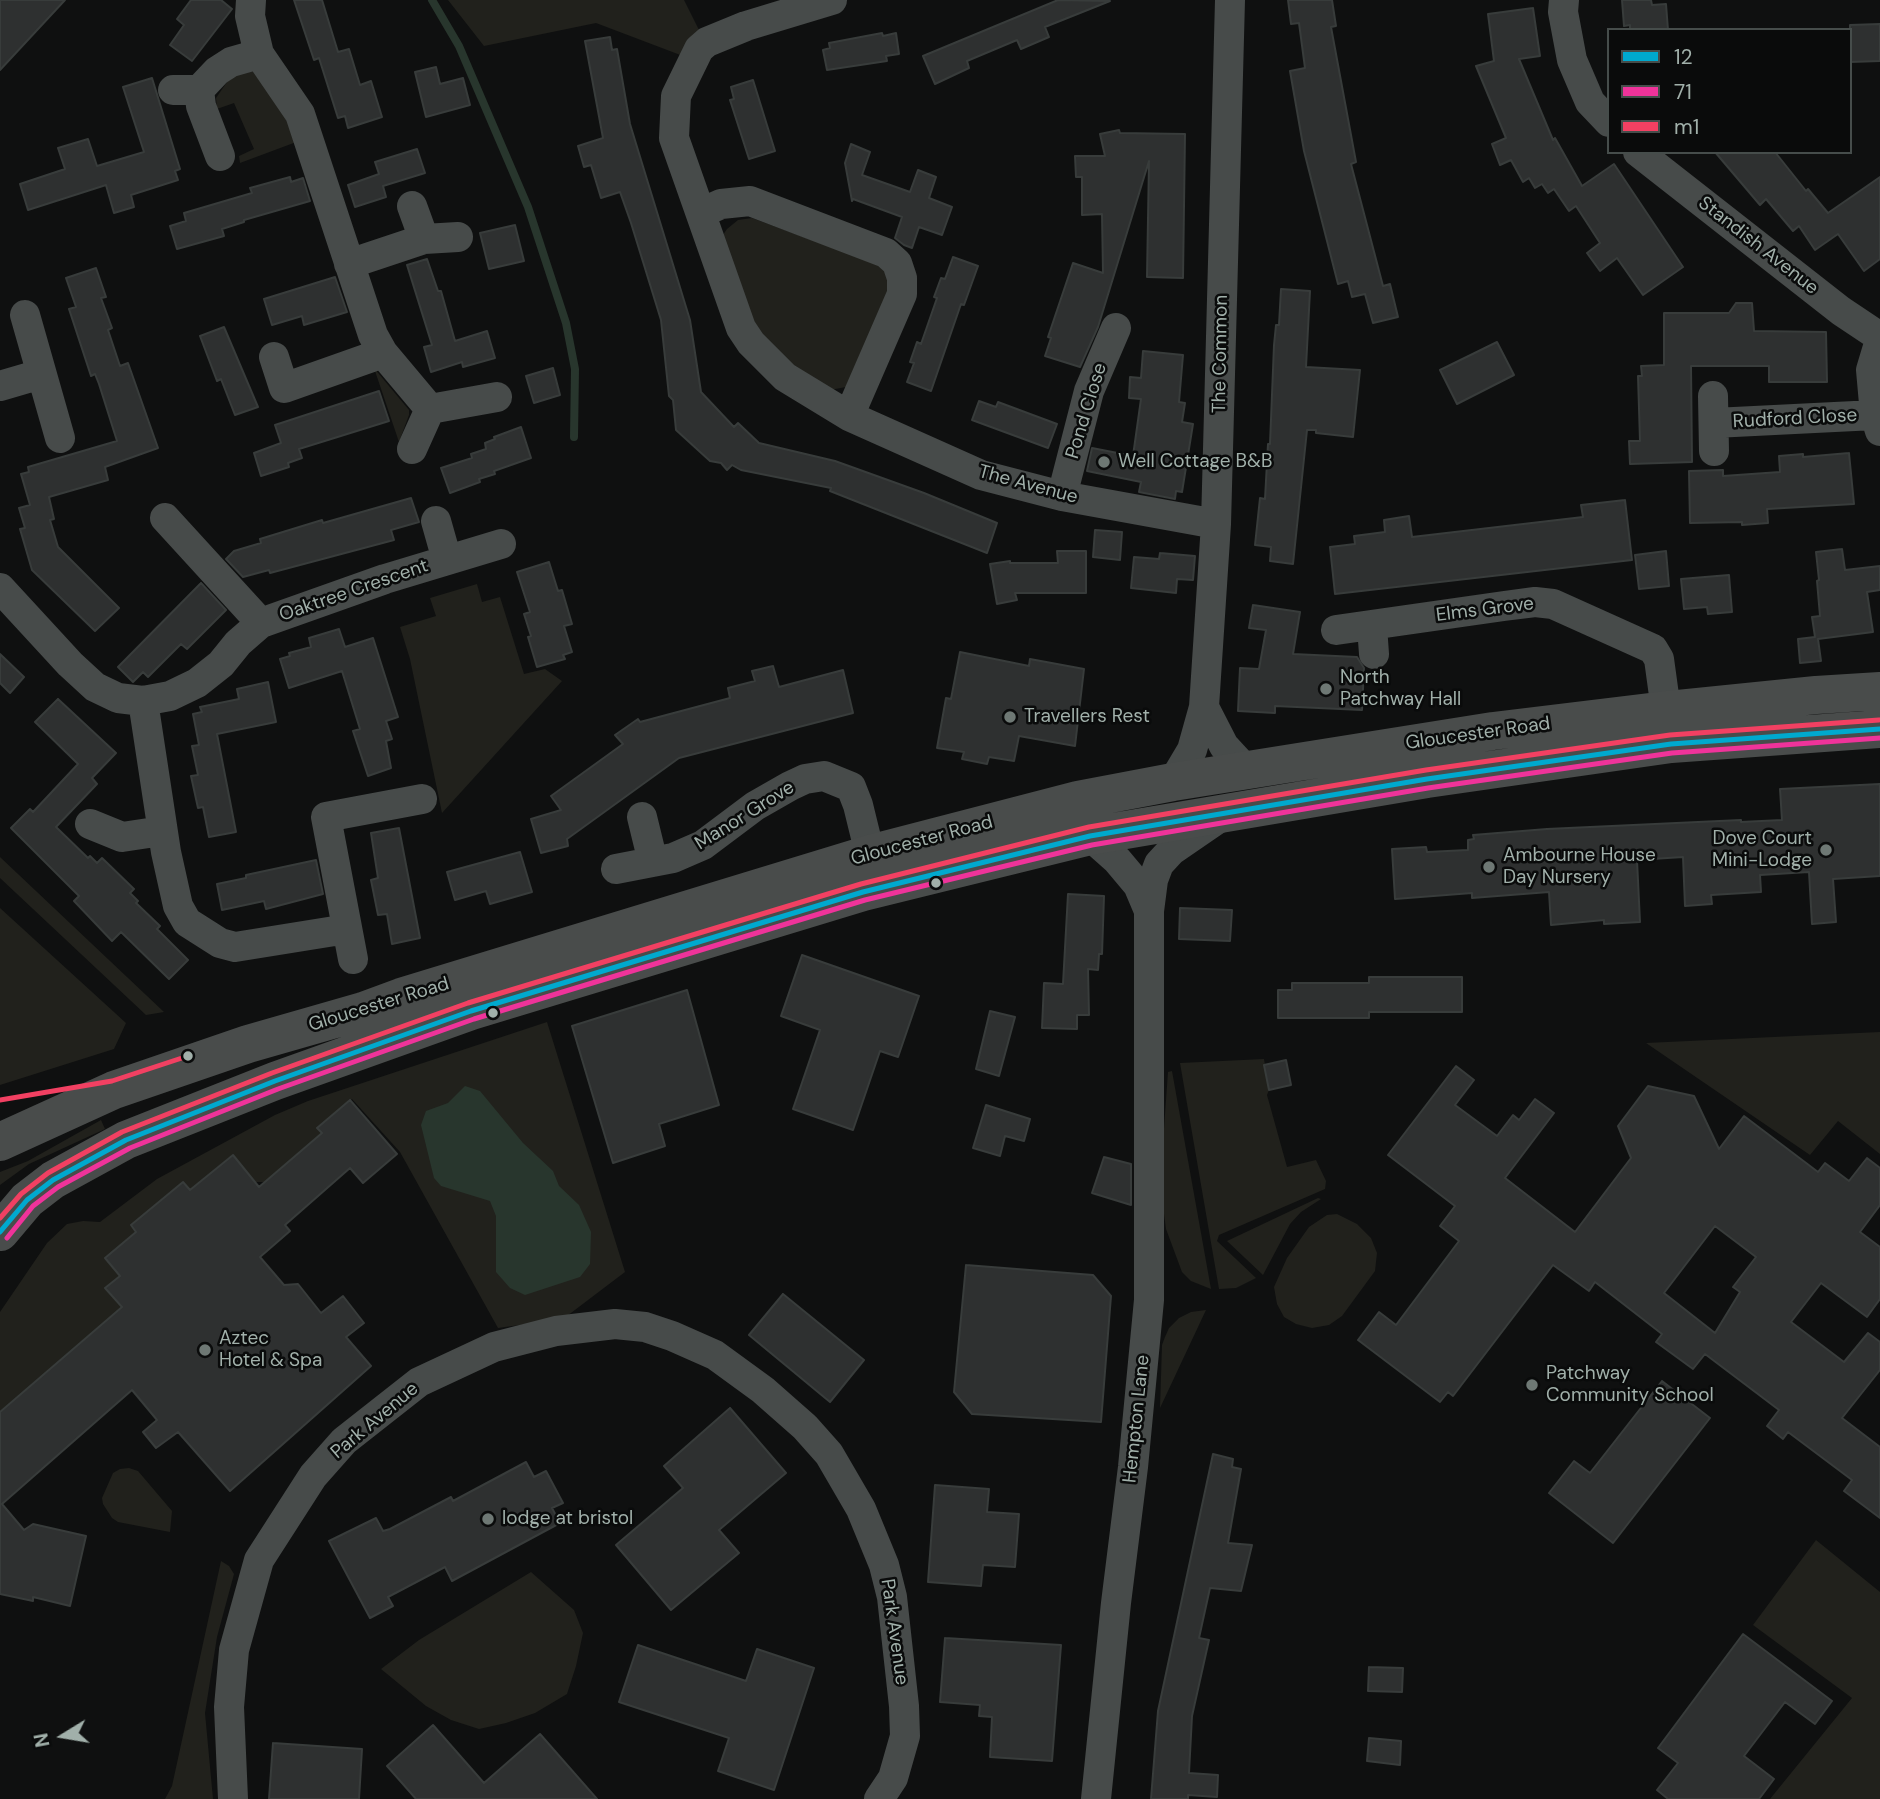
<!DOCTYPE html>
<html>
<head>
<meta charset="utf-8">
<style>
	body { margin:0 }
	#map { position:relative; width:1880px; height:1799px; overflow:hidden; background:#0f1010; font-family:"DM Sans",sans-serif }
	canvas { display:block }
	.legend { position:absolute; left:1607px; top:28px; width:245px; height:126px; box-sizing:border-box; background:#0a0b0b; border:2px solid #464d4b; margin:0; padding:9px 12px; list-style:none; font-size:21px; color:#a1b0aa }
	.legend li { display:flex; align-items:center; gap:14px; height:35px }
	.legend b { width:35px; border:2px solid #464d4b }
	.north { position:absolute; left:28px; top:1701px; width:70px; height:70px; -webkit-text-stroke:5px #0a0b0b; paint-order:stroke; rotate:259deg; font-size:19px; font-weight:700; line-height:28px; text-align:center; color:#a1b0aa }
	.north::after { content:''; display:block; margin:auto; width:24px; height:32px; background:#a1b0aa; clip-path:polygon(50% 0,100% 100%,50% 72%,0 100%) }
</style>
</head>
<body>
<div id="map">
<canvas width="1880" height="1799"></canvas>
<ul class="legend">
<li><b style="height:9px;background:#00a9ce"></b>12</li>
<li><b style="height:9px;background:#ef339a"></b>71</li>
<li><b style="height:9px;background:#f24062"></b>m1</li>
</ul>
<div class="north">N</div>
</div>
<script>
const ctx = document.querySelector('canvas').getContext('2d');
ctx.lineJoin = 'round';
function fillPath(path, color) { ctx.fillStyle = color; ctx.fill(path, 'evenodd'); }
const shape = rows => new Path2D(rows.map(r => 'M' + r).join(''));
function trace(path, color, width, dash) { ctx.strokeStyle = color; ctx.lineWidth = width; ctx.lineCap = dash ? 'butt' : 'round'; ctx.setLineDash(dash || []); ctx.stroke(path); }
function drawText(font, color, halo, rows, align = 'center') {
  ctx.font = font + ' "DM Sans",sans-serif'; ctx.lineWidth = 5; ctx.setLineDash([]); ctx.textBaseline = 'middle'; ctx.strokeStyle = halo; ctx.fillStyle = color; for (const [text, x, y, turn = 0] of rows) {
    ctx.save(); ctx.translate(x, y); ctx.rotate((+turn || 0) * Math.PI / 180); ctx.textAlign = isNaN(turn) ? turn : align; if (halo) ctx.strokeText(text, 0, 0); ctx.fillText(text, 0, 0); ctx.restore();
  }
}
const green = shape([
	[448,0,684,0,701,34,683,56,596,23,484,46],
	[252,70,262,78,299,141,240,163,239,156,254,149,234,103,217,109,216,98,227,82,240,72],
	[752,218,880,265,892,282,846,387,830,390,768,349,749,321,721,238,727,229,738,220],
	[374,368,409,410,409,415,399,442],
	[477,584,482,602,500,597,524,674,545,669,562,681,442,813,410,659,400,627,436,616,430,598],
	[0,857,164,1012,146,1015,0,878],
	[0,908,126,1023,114,1049,0,1085],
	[547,1022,625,1272,563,1319,498,1328,400,1152,352,1099,318,1128,322,1133,265,1182,255,1182,232,1155,190,1190,183,1182,131,1225,136,1232,105,1258,120,1276,105,1288,122,1307,0,1412,0,1312,47,1243,67,1224,83,1221,100,1222,157,1179,275,1115,308,1101],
	[1880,1032,1880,1154,1838,1121,1810,1155,1646,1043],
	[1264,1059,1269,1090,1267,1095,1287,1167,1316,1160,1326,1181,1325,1189,1219,1235,1217,1241,1256,1278,1236,1288,1219,1289,1180,1063],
	[1172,1071,1211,1289,1191,1281,1182,1272,1166,1229,1160,1184,1168,1072],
	[101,1120,105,1129,29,1164,0,1185,0,1172,28,1161],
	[1318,1198,1321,1199,1301,1212,1290,1224,1263,1275,1227,1241],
	[1337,1214,1357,1224,1371,1238,1377,1253,1375,1271,1342,1316,1329,1325,1312,1328,1296,1324,1284,1317,1277,1304,1274,1287,1287,1258,1309,1227,1327,1215],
	[1206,1310,1160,1408,1162,1345,1165,1337,1169,1328,1179,1318,1191,1312],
	[129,1468,138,1471,172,1511,170,1532,118,1522,112,1518,103,1504,102,1498,113,1473,120,1469],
	[1816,1540,1880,1592,1880,1799,1770,1799,1852,1698,1753,1625],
	[221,1561,229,1566,234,1574,217,1637,205,1713,213,1799,165,1799,172,1786],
	[531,1572,574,1610,583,1633,576,1666,567,1694,535,1713,506,1723,479,1729,451,1720,426,1706,381,1669,419,1640]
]);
const water = shape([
	[465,1086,480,1091,523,1143,553,1171,559,1186,579,1205,591,1232,590,1264,580,1277,525,1295,510,1288,496,1272,496,1216,490,1201,441,1186,434,1178,421,1125,426,1111,448,1103]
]);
const stream = shape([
	[432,0,459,46,528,207,566,323,575,369,574,437]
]);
const building = shape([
	[0,0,65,0,0,70,0,0],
	[191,0,221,0,232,9,192,61,170,45,184,25,177,19,191,0],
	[294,0,322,0,338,52,349,49,360,85,371,81,382,117,348,128,345,116,338,118,319,58,314,60,294,0],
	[1058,0,1110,1,1045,27,1049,37,1021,49,1017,40,967,61,969,68,935,84,923,56,1058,0],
	[1288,0,1332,0,1336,26,1331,27,1356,162,1351,164,1383,286,1390,284,1398,317,1373,323,1365,294,1352,297,1348,281,1338,284,1304,151,1290,71,1305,68,1299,23,1291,24,1288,0],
	[1622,0,1651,0,1652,5,1666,4,1668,30,1630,30,1630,25,1624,26,1622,0],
	[1533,8,1540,56,1519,59,1553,140,1555,138,1582,186,1614,164,1683,267,1643,295,1617,258,1600,271,1587,253,1600,243,1576,206,1569,211,1554,189,1548,193,1542,184,1535,188,1529,178,1523,182,1511,160,1500,165,1492,144,1506,138,1476,66,1494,61,1488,14,1533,8],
	[1880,24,1880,61,1850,62,1850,25,1880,24],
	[882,33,883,36,896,33,899,54,886,56,887,61,827,70,823,50,830,48,829,43,882,33],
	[610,37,612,50,617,49,630,124,690,320,701,392,734,427,738,423,759,443,835,461,924,493,997,523,987,553,830,491,831,488,741,470,732,465,727,470,721,463,710,461,676,430,673,400,669,396,661,320,631,223,620,192,601,198,591,165,584,167,578,146,603,138,585,41,610,37],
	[436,67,440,84,463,78,470,105,426,117,415,72,436,67],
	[152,78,180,169,175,171,178,180,131,195,134,207,114,213,106,185,28,210,20,184,65,169,58,148,88,139,97,166,144,152,123,87,152,78],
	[753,80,775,151,749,159,730,100,734,99,731,87,753,80],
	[1119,130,1120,133,1185,134,1183,278,1147,277,1149,161,1098,327,1080,367,1045,356,1051,338,1048,337,1073,263,1103,273,1102,214,1082,215,1082,177,1076,177,1075,156,1105,156,1100,134,1119,130],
	[851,144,870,152,862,175,910,192,918,170,936,177,929,198,952,207,942,235,919,227,912,248,904,245,895,238,902,217,853,199,852,201,845,163,851,144],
	[417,149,425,173,383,186,386,197,355,207,348,185,379,174,375,162,417,149],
	[1715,152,1775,152,1806,191,1808,189,1828,213,1880,177,1880,259,1864,271,1838,234,1815,250,1799,226,1793,231,1766,199,1760,205,1715,152],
	[290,177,291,182,303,178,310,201,244,220,244,222,222,229,224,236,177,249,170,226,186,221,184,213,252,193,250,188,290,177],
	[515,225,524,261,489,269,480,233,515,225],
	[953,257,978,266,964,305,961,304,931,391,907,382,914,363,910,362,917,342,921,344,937,298,934,297,941,278,945,279,953,257],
	[427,259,438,291,441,291,455,341,487,331,495,358,463,367,462,362,431,372,424,347,432,345,407,265,427,259],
	[96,268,106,297,101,298,112,328,108,330,120,366,128,363,158,448,105,467,108,480,49,497,54,519,50,520,58,547,119,608,95,631,32,570,20,529,25,528,19,508,30,505,21,474,29,472,28,467,117,441,99,384,95,374,91,376,69,309,76,307,66,278,96,268],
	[335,277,347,312,304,325,302,316,272,325,264,299,335,277],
	[1281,289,1310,291,1306,367,1360,370,1353,437,1316,433,1316,430,1307,430,1293,564,1270,561,1271,547,1255,545,1260,498,1265,499,1268,444,1270,444,1274,345,1276,325,1279,325,1281,289],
	[1736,303,1752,303,1754,331,1826,332,1827,382,1769,382,1769,366,1691,366,1692,462,1630,464,1629,441,1640,441,1638,376,1642,376,1641,366,1664,365,1664,313,1729,313,1736,303],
	[224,327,258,407,235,415,221,379,217,381,200,336,224,327],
	[1497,342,1514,375,1457,404,1440,370,1497,342],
	[1143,351,1183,355,1179,402,1185,403,1182,422,1193,424,1182,492,1176,491,1175,499,1139,492,1141,482,1087,471,1092,448,1133,456,1141,399,1129,398,1130,377,1141,378,1143,351],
	[553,368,560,395,534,403,526,376,553,368],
	[379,391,389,421,299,449,302,458,288,463,289,467,261,476,254,453,281,443,275,425,379,391],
	[979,401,996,407,998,402,1057,424,1048,448,972,420,979,401],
	[521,427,531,458,494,471,495,474,479,479,480,482,450,493,441,468,472,458,471,454,486,449,485,443,495,439,494,437,521,427],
	[1849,453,1854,504,1767,509,1768,523,1742,525,1742,522,1690,523,1689,471,1723,470,1723,476,1780,472,1779,456,1803,454,1803,457,1849,453],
	[411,498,419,522,391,530,394,540,270,573,269,570,243,577,226,559,234,551,261,543,260,539,322,520,323,523,411,498],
	[1625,500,1632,560,1335,594,1330,547,1355,544,1354,536,1385,532,1384,520,1409,516,1412,537,1583,517,1581,505,1625,500],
	[1095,530,1122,532,1120,560,1093,557,1095,530],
	[1842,549,1845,570,1880,566,1880,590,1867,592,1873,632,1818,639,1821,661,1800,663,1798,639,1815,637,1812,617,1820,616,1817,581,1819,580,1816,552,1842,549],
	[1057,551,1086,551,1086,593,1015,593,1017,600,997,604,990,564,1010,561,1010,563,1058,563,1057,551],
	[1666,551,1669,586,1639,589,1635,555,1666,551],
	[1160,553,1195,556,1193,580,1177,579,1176,593,1131,588,1134,557,1159,559,1160,553],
	[549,562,558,591,562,590,572,624,564,626,572,652,563,655,565,659,537,667,528,637,531,636,524,614,530,612,517,572,549,562],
	[1729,575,1732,612,1708,614,1707,607,1684,609,1681,579,1729,575],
	[201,583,226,610,187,649,181,644,148,677,143,672,133,682,118,667,201,583],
	[1253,605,1300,612,1293,654,1357,657,1364,668,1362,710,1275,706,1275,713,1238,711,1240,668,1259,669,1266,630,1249,628,1253,605],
	[339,629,345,647,373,638,398,717,386,721,392,739,386,741,391,768,368,776,353,731,360,729,342,671,289,688,280,659,290,656,289,653,311,647,309,638,339,629],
	[960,652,1029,666,1030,659,1084,669,1075,746,1019,736,1014,761,989,757,987,764,962,759,964,752,937,748,946,698,951,699,960,652],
	[0,654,24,677,10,693,0,683,0,654],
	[773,666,779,687,843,670,853,713,679,758,567,839,568,846,541,853,531,819,561,810,551,796,623,744,615,735,638,719,640,722,730,698,728,688,755,681,752,671,773,666],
	[268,682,276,722,217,734,236,832,209,837,203,807,198,808,191,776,198,775,192,746,199,745,193,714,202,712,200,707,239,699,237,689,268,682],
	[58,699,116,753,92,778,97,784,56,827,88,858,90,856,97,863,102,858,134,889,130,893,138,901,136,903,160,926,157,929,188,960,169,979,121,932,112,941,74,901,79,896,11,828,30,809,33,812,78,764,35,722,58,699],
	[1880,784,1880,876,1833,879,1836,922,1812,924,1809,872,1760,875,1761,892,1711,895,1712,904,1685,906,1683,857,1637,860,1640,922,1604,924,1604,920,1551,925,1549,892,1472,898,1472,893,1395,899,1392,849,1426,847,1427,852,1468,850,1468,840,1474,839,1473,835,1547,829,1741,820,1741,822,1782,820,1780,789,1880,784],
	[399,828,420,938,392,944,387,914,378,915,371,880,378,878,371,833,399,828],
	[520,852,532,892,490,904,486,891,455,900,447,872,520,852],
	[316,860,323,894,266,909,264,901,222,910,217,884,246,878,246,875,316,860],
	[1068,894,1104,896,1102,954,1099,954,1098,970,1088,969,1089,1015,1077,1015,1077,1029,1042,1028,1044,983,1063,984,1068,894],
	[1180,908,1232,910,1230,941,1179,939,1180,908],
	[802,955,919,996,898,1057,880,1051,853,1130,793,1109,820,1030,781,1016,802,955],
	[1369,977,1462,977,1462,1012,1369,1012,1369,1018,1278,1018,1278,990,1292,990,1292,983,1369,983,1369,977],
	[687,990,719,1105,659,1124,665,1146,613,1163,572,1026,687,990],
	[990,1011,1015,1017,999,1076,976,1069,990,1011],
	[1286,1060,1291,1085,1269,1090,1264,1065,1286,1060],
	[1456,1066,1474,1080,1455,1105,1497,1136,1513,1115,1519,1120,1535,1099,1554,1113,1505,1178,1575,1232,1631,1158,1618,1126,1648,1086,1694,1096,1719,1149,1744,1116,1818,1172,1825,1163,1849,1181,1867,1158,1880,1168,1880,1205,1860,1232,1880,1247,1880,1299,1867,1317,1821,1283,1791,1322,1844,1362,1868,1333,1880,1342,1880,1370,1842,1418,1880,1447,1880,1518,1844,1491,1852,1480,1788,1432,1783,1439,1767,1426,1779,1410,1705,1354,1693,1369,1656,1342,1662,1334,1595,1282,1589,1291,1553,1265,1453,1396,1448,1392,1440,1402,1358,1340,1379,1312,1396,1325,1459,1241,1440,1226,1455,1206,1388,1155,1456,1066],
	[1715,1226,1756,1257,1733,1287,1740,1292,1715,1333,1664,1293,1715,1226],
	[350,1100,397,1154,363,1183,350,1168,285,1225,290,1231,260,1257,284,1285,298,1284,321,1313,343,1296,364,1323,346,1337,371,1366,230,1491,178,1432,156,1448,143,1432,157,1420,132,1390,2,1504,24,1530,33,1524,86,1536,70,1606,33,1597,33,1601,0,1594,0,1412,122,1307,105,1288,120,1276,105,1258,136,1232,131,1225,183,1182,190,1190,233,1155,259,1187,322,1133,317,1128,350,1100],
	[986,1105,1030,1119,1024,1141,1005,1136,1000,1156,973,1148,986,1105],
	[1104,1157,1131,1164,1131,1205,1092,1193,1104,1157],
	[966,1265,1093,1275,1111,1296,1101,1422,972,1414,954,1392,966,1265],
	[783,1294,864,1360,830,1402,749,1335,783,1294],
	[1662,1381,1710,1418,1613,1543,1549,1493,1574,1461,1590,1473,1662,1381],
	[730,1408,786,1473,719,1530,739,1553,671,1610,616,1545,683,1488,664,1466,730,1408],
	[1213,1454,1233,1459,1232,1467,1241,1469,1228,1543,1252,1545,1241,1591,1210,1588,1199,1638,1209,1640,1192,1716,1189,1773,1218,1775,1217,1797,1188,1795,1188,1799,1151,1799,1158,1711,1213,1454],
	[526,1462,534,1477,546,1471,563,1503,552,1508,560,1523,452,1581,445,1567,388,1597,393,1606,370,1618,329,1541,376,1518,383,1531,390,1529,451,1497,453,1501,526,1462],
	[935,1485,989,1489,987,1512,1019,1514,1015,1567,983,1565,981,1586,928,1582,935,1485],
	[1743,1634,1832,1701,1815,1724,1785,1702,1744,1756,1774,1779,1759,1799,1668,1799,1657,1790,1678,1763,1658,1748,1743,1634],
	[945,1638,1061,1645,1052,1761,990,1757,992,1717,979,1716,980,1705,940,1702,945,1638],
	[638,1645,746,1681,757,1649,814,1668,774,1790,718,1771,729,1738,619,1702,638,1645],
	[1369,1667,1403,1668,1402,1692,1368,1691,1369,1667],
	[433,1725,484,1783,540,1734,597,1799,416,1799,387,1766,433,1725],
	[1369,1738,1401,1741,1400,1765,1367,1761,1369,1738],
	[273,1743,362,1749,359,1799,269,1799,273,1743]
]);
const minor = shape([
	[251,0,250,16,259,54,300,114,373,335,383,353,430,409,412,449],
	[832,0,746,26,707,42,699,49,676,96,674,138,741,328,751,343,785,377,849,416,981,475,1062,496,1216,524],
	[1564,0,1563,12,1572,60,1590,102,1609,122],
	[173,90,199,90],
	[1638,152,1841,311,1880,337],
	[220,156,201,106,199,90,217,71,231,62,259,54],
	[412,206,424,239],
	[701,213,721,204,750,201,886,253,897,263,902,278,902,294,849,416],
	[349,264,424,239,458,237],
	[25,315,60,438],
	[1880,340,1871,370,1875,415,1880,431],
	[274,357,284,388,383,353],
	[0,386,41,374],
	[1713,396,1714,451],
	[430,409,497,397],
	[1714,423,1875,415],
	[1062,496,1089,391,1116,328],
	[165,518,261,623],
	[436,521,447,560],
	[0,588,70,664,95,687,118,698,143,701,170,696,197,683,221,664,238,643,261,623,385,579,501,544],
	[1372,626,1374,654],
	[1336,630,1504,606,1535,602,1553,604,1653,649,1659,659,1666,710],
	[143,701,166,852,178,906,187,922,220,943,235,947,347,929],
	[1204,707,1224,746,1248,772],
	[1173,782,1192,750,1204,707,1216,524,1230,0],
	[642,817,653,862],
	[90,824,122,837,162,831],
	[1090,836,1117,860,1138,885,1149,911],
	[616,869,673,858,703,845,755,806,790,786,805,779,824,776,851,787,858,805,870,854],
	[353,959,326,817,422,799],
	[233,1799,229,1707,234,1650,259,1560,313,1476,344,1441,419,1382,494,1347,556,1331,615,1324,645,1327,672,1336,715,1355,763,1390,805,1427,829,1454,861,1509,884,1565,892,1597,904,1706,905,1736,893,1778,879,1799],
	[1096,1799,1116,1603,1133,1467,1149,1300,1149,911,1153,880,1159,864,1171,851,1222,816]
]);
const primary = shape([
	[0,1142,114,1090,248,1044,363,1011,401,997,870,854,1078,800,1173,782,1493,731,1666,710,1816,695,1880,691],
	[0,1232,27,1200,53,1180,126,1140,275,1081,471,1011,863,892,1090,836,1427,779,1671,744,1880,729]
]);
const bus1 = shape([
	[0,1232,27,1200,53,1180,126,1140,275,1081,471,1011,863,892,1090,836,1427,779,1671,744,1880,729]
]);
const bus2 = shape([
	[7,1238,33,1206,58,1187,130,1148,278,1089,474,1019,865,900,1092,845,1428,788,1672,753,1880,738]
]);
const bus3 = shape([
	[0,1100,112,1081,188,1056],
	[0,1218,21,1194,48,1173,122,1132,272,1073,468,1003,861,884,1089,827,1426,770,1670,735,1879,720]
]);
const markers = [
	[1104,462,7,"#6e7874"],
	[1326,689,7,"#6e7874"],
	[1010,717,7,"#6e7874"],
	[1826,850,7,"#6e7874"],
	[1489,867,7,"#6e7874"],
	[936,883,6,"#a1b0aa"],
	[493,1013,6,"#a1b0aa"],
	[188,1056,6,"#a1b0aa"],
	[205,1350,7,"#6e7874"],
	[1532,1385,7,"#6e7874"],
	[488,1519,7,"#6e7874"]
];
const streetNames = [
	["Standish Avenue",1758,246,38],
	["The Common",1221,354,-89],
	["Pond Close",1087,411,-73],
	["Rudford Close",1795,419,-3],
	["The Avenue",1028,485,15],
	["Oaktree Crescent",354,591,-19],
	["Elms Grove",1485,610,-7],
	["Gloucester Road",1478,734,-8],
	["Manor Grove",745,816,-32],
	["Gloucester Road",922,841,-15],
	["Gloucester Road",379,1005,-17],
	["Hempton Lane",1137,1419,-84],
	["Park Avenue",375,1421,-40],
	["Park Avenue",894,1632,82]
];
const poiNames = [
	["Well Cottage B&B",1118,462],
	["North",1340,678],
	["Patchway Hall",1340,700],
	["Travellers Rest",1024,717],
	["Dove Court",1812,839,"right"],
	["Mini-Lodge",1812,861,"right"],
	["Ambourne House",1503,856],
	["Day Nursery",1503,878],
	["Aztec",219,1339],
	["Hotel & Spa",219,1361],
	["Patchway",1546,1374],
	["Community School",1546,1396],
	["lodge at bristol",502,1519]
];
fillPath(green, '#21211c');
fillPath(water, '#28362d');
trace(stream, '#28362d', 8);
fillPath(building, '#2e3030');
trace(building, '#383c3b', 2);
trace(minor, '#474b4a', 30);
trace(primary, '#494c4b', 38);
trace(bus1, '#00a9ce', 5);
trace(bus2, '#ef339a', 5);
trace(bus3, '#f24062', 5);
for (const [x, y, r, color] of markers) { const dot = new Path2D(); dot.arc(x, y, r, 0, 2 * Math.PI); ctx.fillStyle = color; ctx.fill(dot); trace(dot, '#0a0b0b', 2.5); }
drawText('19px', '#a1b0aa', '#0a0b0b', streetNames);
drawText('19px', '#a1b0aa', '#0a0b0b', poiNames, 'left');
</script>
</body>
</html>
